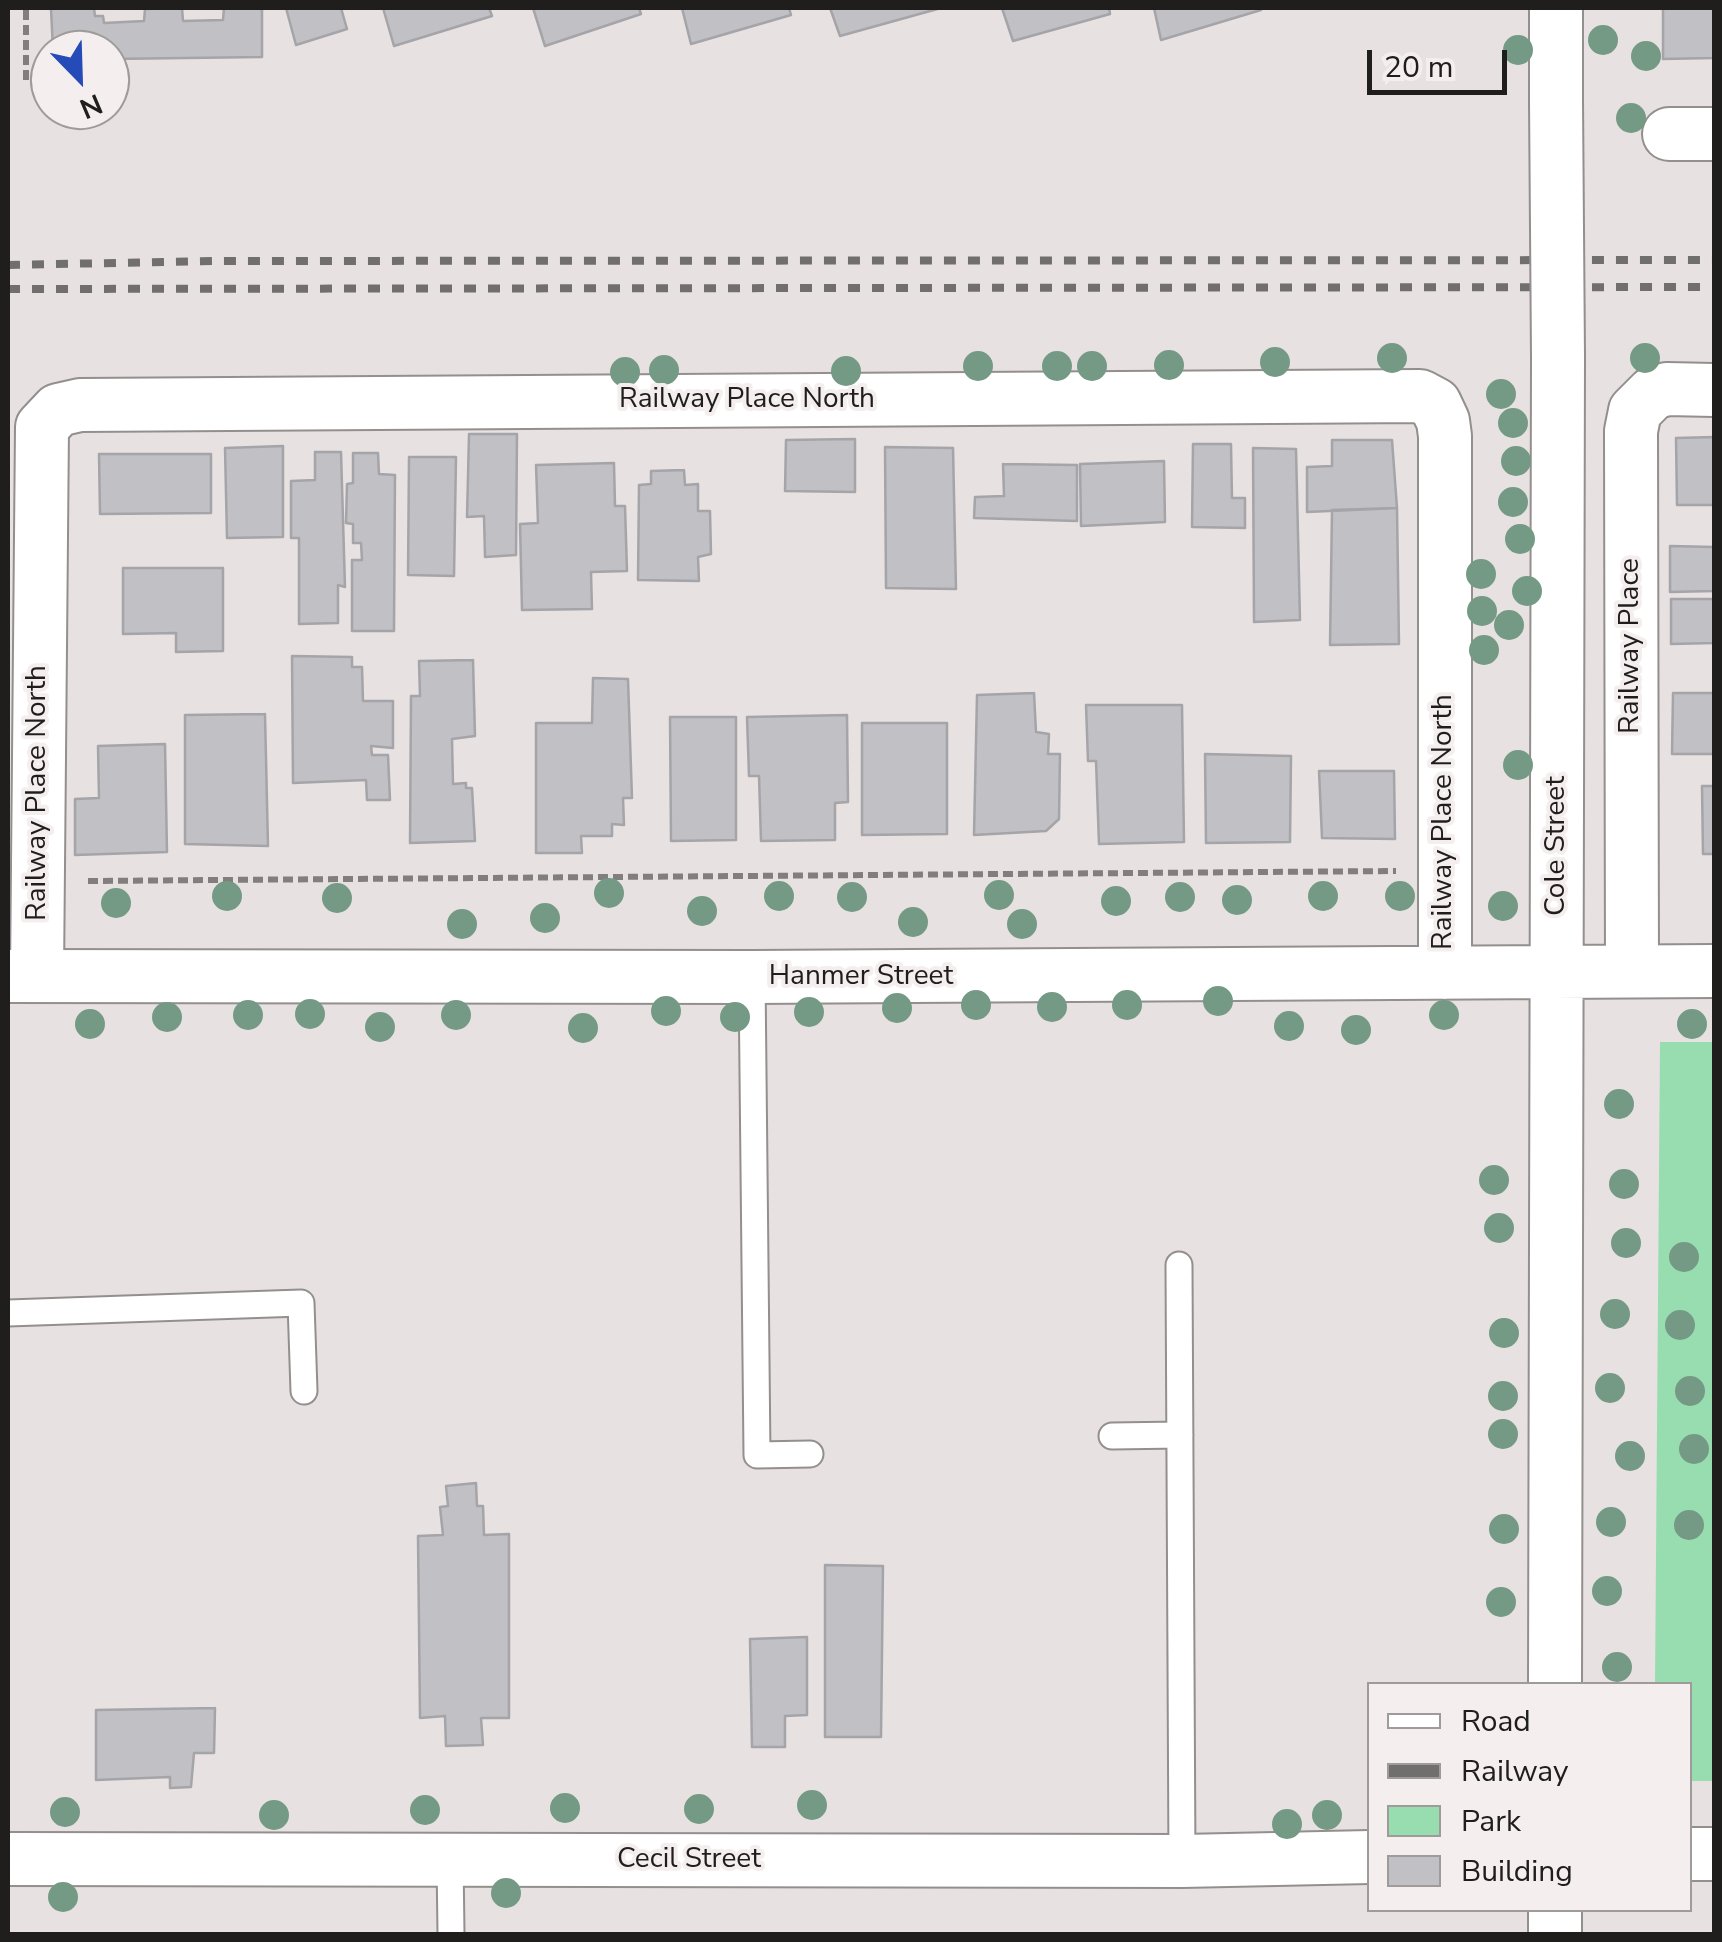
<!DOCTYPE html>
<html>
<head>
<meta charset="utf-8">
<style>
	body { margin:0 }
	#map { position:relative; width:1722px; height:1942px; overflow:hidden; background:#e7e2e1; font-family:"Nunito Sans",sans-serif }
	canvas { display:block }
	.frame { position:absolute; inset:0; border:10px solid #1f1e1d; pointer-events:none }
	.legend { position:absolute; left:1367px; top:1682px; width:325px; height:230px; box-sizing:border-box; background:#f4efee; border:2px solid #9f9b9a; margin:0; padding:12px 18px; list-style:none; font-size:30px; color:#1f1e1d }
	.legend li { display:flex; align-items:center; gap:20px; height:50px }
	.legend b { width:50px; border:2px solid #9f9b9a }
	.north { position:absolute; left:30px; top:30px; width:100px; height:100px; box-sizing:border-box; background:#f4efee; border:2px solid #9f9b9a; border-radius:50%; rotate:157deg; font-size:28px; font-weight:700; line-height:40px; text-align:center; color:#1f1e1d }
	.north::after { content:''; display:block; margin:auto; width:35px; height:45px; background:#254bb9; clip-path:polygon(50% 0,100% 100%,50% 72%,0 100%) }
	.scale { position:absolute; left:1367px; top:50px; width:140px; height:45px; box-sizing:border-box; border:5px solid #1f1e1d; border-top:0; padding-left:12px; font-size:30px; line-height:35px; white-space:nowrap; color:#1f1e1d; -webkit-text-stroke:8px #f4efee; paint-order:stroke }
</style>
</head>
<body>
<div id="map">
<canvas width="1722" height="1942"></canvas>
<div class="frame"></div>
<ul class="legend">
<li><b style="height:12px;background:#fff"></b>Road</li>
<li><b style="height:12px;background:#716f6e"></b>Railway</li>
<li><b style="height:28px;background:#98ddb0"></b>Park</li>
<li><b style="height:28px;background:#c1c0c4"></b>Building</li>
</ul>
<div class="north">N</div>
<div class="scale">20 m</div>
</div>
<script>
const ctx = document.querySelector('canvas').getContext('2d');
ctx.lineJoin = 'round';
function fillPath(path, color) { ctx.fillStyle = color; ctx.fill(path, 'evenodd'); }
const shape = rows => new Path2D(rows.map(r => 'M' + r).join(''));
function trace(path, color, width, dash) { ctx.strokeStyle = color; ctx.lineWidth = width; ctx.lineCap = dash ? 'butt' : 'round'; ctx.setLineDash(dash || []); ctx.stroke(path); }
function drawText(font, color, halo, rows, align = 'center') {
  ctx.font = font + ' "Nunito Sans",sans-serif'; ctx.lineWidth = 8; ctx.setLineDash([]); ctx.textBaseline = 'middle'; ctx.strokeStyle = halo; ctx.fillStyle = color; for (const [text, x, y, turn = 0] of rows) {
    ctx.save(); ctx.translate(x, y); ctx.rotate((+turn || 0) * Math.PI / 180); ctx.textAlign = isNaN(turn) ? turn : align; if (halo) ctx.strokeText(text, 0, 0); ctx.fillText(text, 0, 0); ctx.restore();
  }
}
const green = shape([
	[1660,1042,1714,1042,1714,1781,1690,1781,1690,1684,1655,1684]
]);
const building = shape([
	[57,8,94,8,95,16,103,16,104,23,144,21,145,9,182,8,183,21,223,20,224,8,262,8,262,57,110,59,110,50,53,50,51,9,57,8],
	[286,8,341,8,347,29,296,45,286,8],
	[383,8,489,8,492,16,394,46,383,8],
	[533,8,639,8,641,14,545,46,533,8],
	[682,8,789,8,791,15,691,44,682,8],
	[830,8,941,8,840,36,830,8],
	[1002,8,1109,8,1110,14,1013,41,1002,8],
	[1154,8,1260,8,1261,10,1161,40,1154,8],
	[1663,8,1714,8,1714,58,1663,59,1663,8],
	[469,434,517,434,516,555,485,557,484,516,467,517,469,434],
	[1714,437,1714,505,1677,505,1676,438,1714,437],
	[855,439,855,492,785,491,786,440,855,439],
	[1332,440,1392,440,1397,508,1307,512,1307,467,1332,466,1332,440],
	[1193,444,1231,444,1232,498,1245,498,1245,528,1192,527,1193,444],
	[283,446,283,537,227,538,225,448,283,446],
	[885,447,953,448,956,589,886,588,885,447],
	[1253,448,1296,449,1300,620,1254,622,1253,448],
	[315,452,341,452,345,587,338,585,338,623,299,624,299,538,291,538,291,481,315,480,315,452],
	[353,453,378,453,379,474,395,475,394,631,352,631,352,560,362,560,361,543,353,543,353,524,346,523,347,484,353,483,353,453],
	[99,454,211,454,211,513,100,514,99,454],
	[409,457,456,457,454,576,408,575,409,457],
	[1164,461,1165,522,1081,526,1080,464,1164,461],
	[614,463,615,506,625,506,627,571,591,572,592,609,522,610,520,524,538,523,536,465,614,463],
	[1003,464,1077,465,1077,521,974,518,975,497,1004,496,1003,464],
	[684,470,685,485,698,484,698,511,710,511,711,554,698,557,699,581,638,580,639,485,651,484,651,471,684,470],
	[1397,508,1399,644,1330,645,1332,510,1397,508],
	[1670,546,1714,547,1714,591,1670,592,1670,546],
	[123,568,223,568,223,651,176,652,176,633,123,634,123,568],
	[1671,599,1714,599,1714,643,1671,644,1671,599],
	[292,656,352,657,352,667,362,667,363,701,393,701,393,748,371,746,372,755,388,755,390,800,367,800,366,780,293,783,292,656],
	[473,660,475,736,452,739,453,784,466,783,466,788,472,788,475,841,410,843,411,696,420,696,419,661,473,660],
	[593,678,628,679,632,798,623,798,624,825,612,824,612,836,581,836,582,853,536,853,536,723,592,723,593,678],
	[1034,693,1036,732,1049,734,1048,754,1060,754,1059,819,1046,831,974,835,977,695,1034,693],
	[1673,693,1714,693,1714,754,1672,754,1673,693],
	[1086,705,1182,705,1184,842,1099,844,1096,761,1088,761,1086,705],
	[265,714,268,846,185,844,185,715,265,714],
	[847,715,848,802,835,803,835,840,761,841,759,776,749,776,747,717,847,715],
	[670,717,736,717,736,840,671,841,670,717],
	[862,723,947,723,947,834,862,835,862,723],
	[165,744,167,852,75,855,75,799,99,798,98,746,165,744],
	[1205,754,1291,756,1290,842,1206,843,1205,754],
	[1319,771,1394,771,1395,839,1322,838,1319,771],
	[1702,786,1714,786,1714,854,1703,854,1702,786],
	[476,1483,477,1506,483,1506,484,1535,509,1534,509,1718,481,1718,483,1745,446,1746,445,1716,420,1718,418,1536,443,1535,440,1507,448,1506,446,1486,476,1483],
	[825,1565,883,1566,881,1737,825,1737,825,1565],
	[807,1637,807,1715,785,1716,785,1747,752,1747,750,1639,807,1637],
	[215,1708,214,1753,194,1753,191,1787,170,1788,170,1777,96,1780,96,1710,215,1708]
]);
const path = shape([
	[26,80,26,8],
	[88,881,1396,871]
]);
const service = shape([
	[752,977,757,1455,810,1454],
	[1179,1265,1182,1861],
	[8,1313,301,1303,304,1391],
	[1112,1436,1180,1435],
	[450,1859,451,1934]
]);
const minor = shape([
	[1556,101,1556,8],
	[1669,134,1714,134],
	[1632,970,1631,431,1635,411,1653,393,1667,389,1714,390],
	[37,975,42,427,58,410,80,405,1420,396,1435,404,1443,421,1445,436,1445,973],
	[8,976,752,977,1714,971],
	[1555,1684,1558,357],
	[1690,1854,1714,1854],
	[8,1859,1182,1861,1370,1857],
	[1555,1934,1555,1910]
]);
const rail = shape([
	[8,265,215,261,1714,260],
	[8,289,1714,287]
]);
const minorBridge = shape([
	[1556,101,1558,357]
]);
const trees = [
	[1603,40],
	[1518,50],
	[1646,56],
	[1631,118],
	[1392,358],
	[1645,358],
	[1275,362],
	[1169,365],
	[978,366],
	[1057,366],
	[1092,366],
	[664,370],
	[846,371],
	[625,372],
	[1501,394],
	[1513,423],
	[1516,461],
	[1513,502],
	[1520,539],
	[1481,574],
	[1527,591],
	[1482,611],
	[1509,625],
	[1484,650],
	[1518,765],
	[609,893],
	[999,895],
	[227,896],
	[779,896],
	[1323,896],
	[1400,896],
	[852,897],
	[1180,897],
	[337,898],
	[1237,900],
	[1116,901],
	[116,903],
	[1503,906],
	[702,911],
	[545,918],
	[913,922],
	[462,924],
	[1022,924],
	[1218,1001],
	[976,1005],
	[1127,1005],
	[1052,1007],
	[897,1008],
	[666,1011],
	[809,1012],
	[310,1014],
	[248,1015],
	[456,1015],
	[1444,1015],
	[167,1017],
	[735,1017],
	[90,1024],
	[1692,1024],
	[1289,1026],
	[380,1027],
	[583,1028],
	[1356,1030],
	[1619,1104],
	[1494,1180],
	[1624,1184],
	[1499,1228],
	[1626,1243],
	[1684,1257],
	[1615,1314],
	[1680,1325],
	[1504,1333],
	[1610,1388],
	[1690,1391],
	[1503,1396],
	[1503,1434],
	[1694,1449],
	[1630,1456],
	[1611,1522],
	[1689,1525],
	[1504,1529],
	[1607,1591],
	[1501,1602],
	[1617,1667],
	[812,1805],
	[565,1808],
	[699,1809],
	[425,1810],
	[65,1812],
	[274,1815],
	[1327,1815],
	[1287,1824],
	[506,1893],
	[63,1897]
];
const streetNames = [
	["Railway Place North",747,400],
	["Railway Place",1631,646,-90],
	["Railway Place North",38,793,-90],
	["Railway Place North",1444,822,-90],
	["Cole Street",1557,846,-90],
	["Hanmer Street",861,977],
	["Cecil Street",689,1860]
];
fillPath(green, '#98ddb0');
fillPath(building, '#c1c0c4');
trace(building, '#a5a4a8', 2.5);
trace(service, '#938f8d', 29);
trace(minor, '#938f8d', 56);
trace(path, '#817e7d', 6, [10, 5]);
trace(service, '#fff', 25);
trace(minor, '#fff', 52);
trace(rail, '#716f6e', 8, [12, 12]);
trace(minorBridge, '#938f8d', 56, []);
trace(minorBridge, '#fff', 52);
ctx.fillStyle = '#749984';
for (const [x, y] of trees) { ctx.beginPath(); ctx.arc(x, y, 15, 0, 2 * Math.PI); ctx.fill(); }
drawText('28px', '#1f1e1d', '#f4efee', streetNames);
</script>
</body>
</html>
